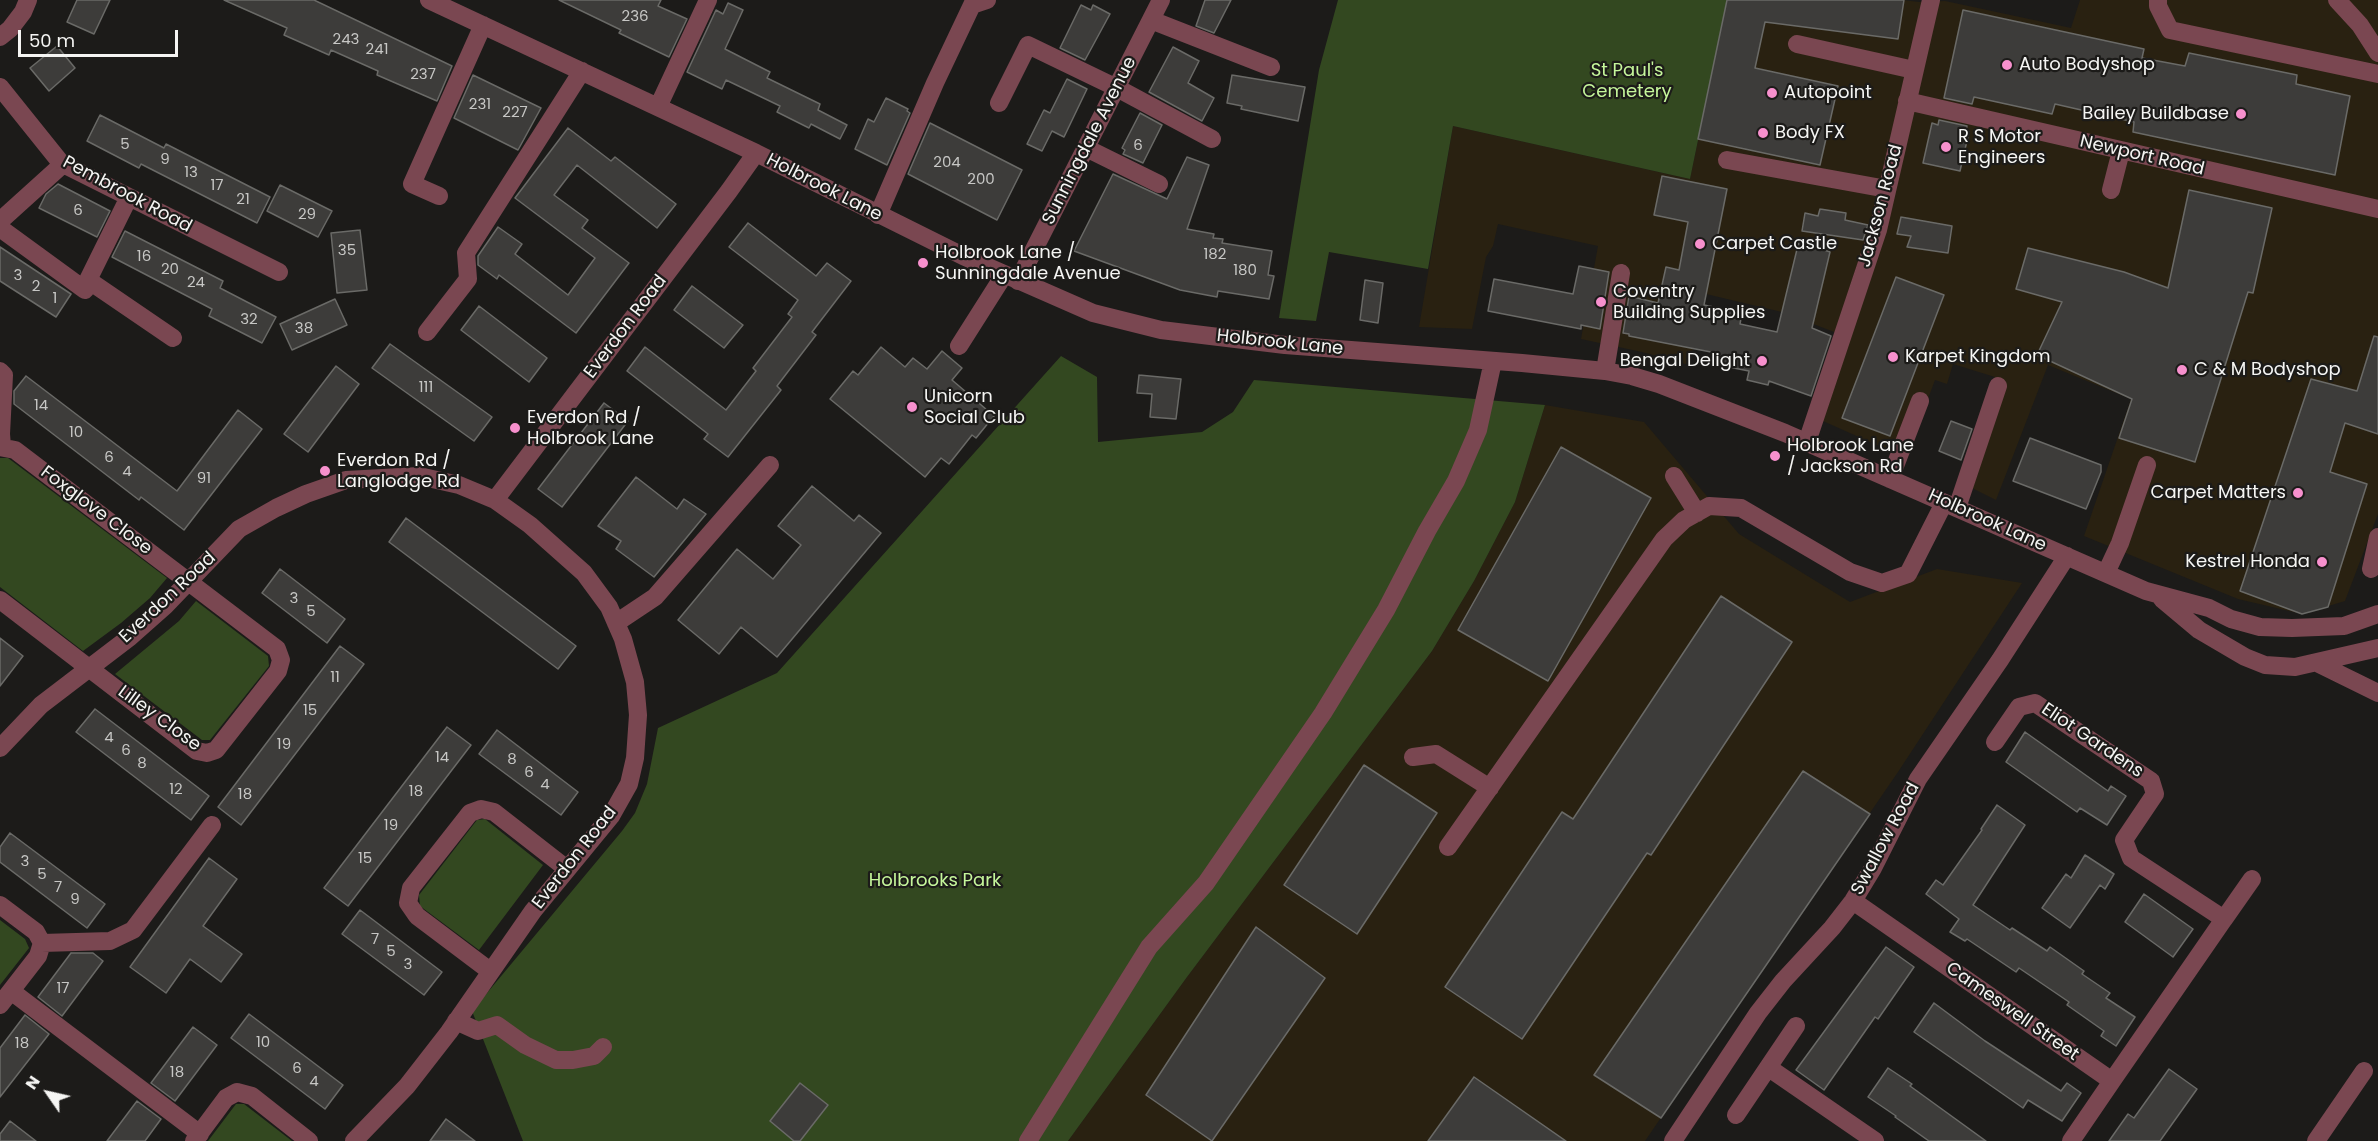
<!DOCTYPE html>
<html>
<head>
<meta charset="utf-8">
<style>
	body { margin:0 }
	#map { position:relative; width:2378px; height:1141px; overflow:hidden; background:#1c1b19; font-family:Poppins,sans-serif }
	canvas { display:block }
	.north { position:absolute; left:18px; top:1063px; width:60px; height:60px; -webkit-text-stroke:4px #1c1b19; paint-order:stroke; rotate:304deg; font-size:16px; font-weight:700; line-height:24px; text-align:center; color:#f5f5f3 }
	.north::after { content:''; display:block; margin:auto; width:21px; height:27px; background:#f5f5f3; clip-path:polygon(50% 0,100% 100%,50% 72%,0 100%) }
	.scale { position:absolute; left:18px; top:30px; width:160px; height:27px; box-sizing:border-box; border:3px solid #f5f5f3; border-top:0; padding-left:8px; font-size:18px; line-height:21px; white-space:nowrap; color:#f5f5f3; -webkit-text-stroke:4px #1c1b19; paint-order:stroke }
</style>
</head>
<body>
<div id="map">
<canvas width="2378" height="1141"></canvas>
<div class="north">N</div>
<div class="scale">50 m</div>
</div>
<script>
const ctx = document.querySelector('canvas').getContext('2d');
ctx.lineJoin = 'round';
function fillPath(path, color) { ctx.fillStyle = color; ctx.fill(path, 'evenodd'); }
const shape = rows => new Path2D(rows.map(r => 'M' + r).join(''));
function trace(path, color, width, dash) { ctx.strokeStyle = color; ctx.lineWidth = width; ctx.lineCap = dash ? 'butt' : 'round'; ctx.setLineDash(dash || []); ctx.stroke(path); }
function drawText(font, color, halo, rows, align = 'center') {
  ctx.font = font + ' Poppins,sans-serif'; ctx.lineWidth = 4.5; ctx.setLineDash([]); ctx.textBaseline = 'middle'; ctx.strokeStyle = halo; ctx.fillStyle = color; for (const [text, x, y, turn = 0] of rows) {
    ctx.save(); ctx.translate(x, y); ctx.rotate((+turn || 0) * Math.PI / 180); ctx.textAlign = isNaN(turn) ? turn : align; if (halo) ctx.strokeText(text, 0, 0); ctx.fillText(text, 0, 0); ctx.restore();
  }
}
const industrial = shape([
	[1727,0,1903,0,1919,2,1945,1,2071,28,2080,0,2378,0,2378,514,2345,601,2302,614,2238,599,2084,536,2131,399,2048,365,1996,500,1960,482,1995,377,1953,364,1947,384,1935,380,1906,458,1814,417,1842,335,1782,312,1706,294,1689,365,1642,352,1581,339,1598,246,1498,224,1493,246,1486,257,1472,329,1419,327,1453,126,1690,179],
	[1545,405,1644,422,1739,534,1850,602,1937,569,2022,583,1898,772,1645,1141,1068,1141,1187,977,1432,651,1474,581,1515,502]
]);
const green = shape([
	[1338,0,1727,0,1690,179,1453,126,1428,269,1329,252,1316,321,1279,318,1319,70],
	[1061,356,1097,377,1098,442,1202,432,1233,412,1254,380,1545,405,1515,502,1474,581,1432,651,1187,977,1068,1141,523,1141,472,1011,622,831,635,813,647,784,658,728,777,673],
	[0,458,8,458,167,578,150,598,121,623,83,651,0,587],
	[196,601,268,656,269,666,210,740,202,740,115,674,179,621],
	[485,819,543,865,479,950,420,906,419,895,477,820],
	[0,920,25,939,29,948,0,985],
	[236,1104,244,1104,292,1141,208,1141]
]);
const building = shape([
	[77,0,110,0,94,34,67,22,77,0],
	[224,0,314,0,452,66,437,101,377,75,378,71,331,50,329,55,284,35,287,28,224,0],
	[559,0,661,0,658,6,687,19,669,57,619,33,621,30,559,0],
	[1205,0,1231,0,1214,33,1196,26,1205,0],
	[1727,0,1904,0,1898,39,1765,22,1755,68,1838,86,1820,165,1698,139,1727,0],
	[728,3,743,10,725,49,770,72,767,78,820,104,818,110,847,125,840,139,811,124,809,128,777,112,780,106,726,80,722,89,687,72,716,10,723,14,728,3],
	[1081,5,1091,10,1093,5,1110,14,1085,60,1060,48,1081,5],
	[1963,10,2144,49,2142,58,2185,66,2189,53,2297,75,2296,84,2350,96,2335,175,2133,132,2134,122,2055,104,2052,114,1974,97,1972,104,1944,98,1963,10],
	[57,46,75,68,49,91,30,68,57,46],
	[1173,47,1199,61,1188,83,1214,98,1202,121,1149,92,1173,47],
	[473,75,541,108,518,150,454,118,473,75],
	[1232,75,1305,87,1298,121,1241,109,1242,106,1227,103,1232,75],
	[1067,79,1087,89,1064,137,1052,131,1042,151,1027,144,1044,110,1050,113,1067,79],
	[886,98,908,109,907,111,910,113,887,165,855,149,868,119,874,122,886,98],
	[1140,113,1162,125,1143,163,1123,154,1125,150,1122,148,1140,113],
	[100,115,164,148,166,144,270,197,257,223,141,164,139,168,87,141,100,115],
	[1939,120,1967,126,1966,132,1969,132,1960,171,1923,163,1932,123,1938,125,1939,120],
	[930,123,1022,170,997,220,908,174,930,123],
	[568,128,611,161,615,157,676,204,657,228,577,165,554,195,588,220,582,228,629,263,576,333,499,275,497,279,478,265,478,256,498,227,522,244,515,254,568,295,595,258,515,198,568,128],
	[1187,157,1209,165,1187,229,1214,234,1213,238,1223,239,1222,243,1272,251,1268,275,1274,276,1269,299,1218,291,1217,297,1180,290,1074,251,1113,174,1167,199,1187,157],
	[1662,176,1727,189,1704,305,1742,313,1740,324,1777,332,1799,241,1830,252,1812,328,1831,336,1811,396,1769,381,1768,385,1747,380,1749,371,1713,364,1716,353,1629,336,1629,334,1623,333,1629,296,1658,303,1666,267,1679,270,1688,222,1654,215,1662,176],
	[58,184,110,211,97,237,39,208,46,194,58,184],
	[280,185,332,211,318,237,267,211,280,185],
	[2189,190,2272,208,2253,293,2248,292,2195,462,2119,438,2132,399,2037,355,2062,302,2016,289,2028,248,2124,272,2168,288,2189,190],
	[1820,209,1846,213,1845,220,1868,225,1863,240,1802,231,1805,213,1818,216,1820,209],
	[1901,217,1952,226,1948,253,1907,247,1911,236,1897,234,1901,217],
	[748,223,816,276,827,263,851,281,812,332,816,335,777,386,781,390,728,457,704,439,708,434,627,371,645,347,726,410,756,371,753,368,792,317,788,314,798,300,729,247,748,223],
	[360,230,367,290,337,293,331,233,360,230],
	[125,231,223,281,220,288,276,317,262,343,209,316,212,309,112,257,125,231],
	[0,247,71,294,56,317,0,281,0,247],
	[1579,266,1609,272,1600,329,1581,325,1581,329,1488,311,1494,279,1573,294,1579,266],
	[1896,277,1944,295,1890,436,1842,418,1896,277],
	[1365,280,1383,283,1378,323,1360,320,1365,280],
	[692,286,743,325,724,348,674,310,692,286],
	[335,299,347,325,292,350,280,324,335,299],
	[479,306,547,358,529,382,461,330,479,306],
	[2374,336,2378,337,2378,434,2345,423,2330,472,2367,484,2328,607,2302,614,2240,591,2311,379,2357,391,2374,336],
	[390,344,492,417,474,441,372,368,390,344],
	[881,347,905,367,913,358,927,369,942,351,962,368,952,380,994,416,976,438,972,435,949,464,941,458,925,477,830,399,853,371,858,375,881,347],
	[336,366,359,384,308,452,284,434,336,366],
	[1139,375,1181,379,1176,419,1150,417,1152,394,1137,393,1139,375],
	[26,376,177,491,238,410,262,429,184,530,141,497,139,500,14,404,14,391,26,376],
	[604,403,628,421,562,507,538,489,604,403],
	[1951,421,1972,429,1961,460,1939,451,1951,421],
	[2030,438,2101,465,2101,472,2086,509,2013,481,2030,438],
	[1561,447,1651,498,1548,681,1458,630,1561,447],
	[636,477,677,509,684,499,706,514,654,577,616,549,621,541,598,526,636,477],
	[812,486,854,521,859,515,881,533,777,657,741,627,719,654,678,620,737,549,773,579,801,545,778,526,812,486],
	[406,518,576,646,558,669,389,542,406,518],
	[280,569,345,619,327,643,262,593,280,569],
	[1721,596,1792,642,1651,855,1647,853,1522,1039,1445,987,1562,812,1573,819,1721,596],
	[0,638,23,656,0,686,0,638],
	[340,646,364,664,241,825,218,807,340,646],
	[95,709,209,796,191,820,76,732,95,709],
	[447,727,471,745,348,906,324,888,447,727],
	[497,730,578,792,561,815,479,754,497,730],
	[2025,732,2108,791,2111,786,2126,796,2107,825,2080,808,2077,812,2006,762,2025,732],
	[1364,765,1437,813,1357,934,1284,885,1364,765],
	[1803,771,1870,814,1661,1118,1594,1075,1803,771],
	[1997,805,2025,825,1973,905,2010,930,2012,928,2047,951,2050,947,2084,971,2082,974,2110,993,2106,998,2135,1017,2116,1046,2101,1036,2104,1031,2067,1005,2069,1002,2019,968,2016,972,1967,939,1965,941,1950,932,1959,919,1926,894,1936,880,1943,885,1982,830,1981,829,1997,805],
	[10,833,105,904,87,928,0,862,0,847,10,833],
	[2085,855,2114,874,2105,889,2100,885,2070,928,2042,908,2066,874,2071,878,2085,855],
	[209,858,237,879,203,926,242,954,221,982,190,959,166,993,130,967,209,858],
	[2144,894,2193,929,2173,957,2125,922,2144,894],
	[360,910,442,972,424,995,342,934,360,910],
	[1256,927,1325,978,1212,1141,1146,1095,1256,927],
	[1886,947,1914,967,1878,1019,1875,1017,1824,1090,1796,1070,1886,947],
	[71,953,93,953,103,961,62,1016,38,997,71,953],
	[1934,1003,1985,1041,2061,1091,2067,1083,2081,1093,2062,1121,2028,1100,2023,1108,1914,1032,1934,1003],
	[249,1014,343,1085,325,1109,231,1038,249,1014],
	[25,1015,49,1034,0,1097,0,1048,25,1015],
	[193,1027,217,1045,175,1101,151,1083,193,1027],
	[1888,1068,1912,1084,1910,1086,1986,1141,1929,1141,1895,1117,1896,1116,1868,1097,1888,1068],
	[2169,1069,2197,1089,2160,1141,2109,1141,2128,1114,2134,1118,2169,1069],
	[1474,1077,1566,1141,1428,1141,1474,1077],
	[800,1083,828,1105,800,1141,794,1141,770,1121,800,1083],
	[137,1101,161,1119,145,1141,107,1141,137,1101],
	[446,1119,475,1141,430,1141,446,1119],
	[10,1121,36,1141,0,1141,0,1134,10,1121]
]);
const minor = shape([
	[429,0,756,153,963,256,1093,313,1161,330,1285,345,1522,363,1605,371,1632,376,1659,384,1785,433,2146,591,2209,608,2231,619,2260,627,2292,628,2344,626,2378,614],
	[2158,0,2158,6,2170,30,2378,74],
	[2337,0,2360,25,2378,53],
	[1151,20,1271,67],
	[0,37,10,29,23,12,28,0],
	[1797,44,1914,70],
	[0,87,61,163,279,272],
	[1907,101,2378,209],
	[999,103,1028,45,1117,88,1212,139],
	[658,107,708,0],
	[1086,148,1159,184],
	[1727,160,1887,189],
	[2111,190,2121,151],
	[439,196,412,184,483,25],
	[129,197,88,280,173,338],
	[878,215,935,83,972,5,987,0],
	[0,221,63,164],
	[0,228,85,290],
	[1018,281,1161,0],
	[427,332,468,279,466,253,582,71],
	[959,346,1004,275],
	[0,371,4,375,1,434,2,446],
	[1605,371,1621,273],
	[1807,442,1878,230,1931,0],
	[0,447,15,450,277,649,281,660,278,671,216,750,207,753,197,751,0,600],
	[1674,476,1697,513],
	[1890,479,1920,401],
	[495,500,729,191,756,153],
	[1957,508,1998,386],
	[2371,569,2378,537],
	[2106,573,2120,543,2147,465],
	[2162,599,2199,630,2245,657,2265,665,2295,667,2378,648],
	[616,623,655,597,770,465],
	[2317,663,2378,693],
	[1995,742,2019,707,2035,703,2151,781,2155,794,2124,840,2131,858,2224,919,2112,1081],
	[0,748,41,705,130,637,165,606,239,529,276,508,306,494,346,480,419,476,459,485,495,500,530,525,584,573,609,607,623,639,635,682,638,715,635,758,629,784,611,816,533,911,449,1032,407,1086,354,1141],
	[1413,757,1436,754,1490,788],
	[1448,847,1664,539,1684,520,1709,506,1741,508,1850,572,1882,583,1908,574,1944,503],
	[1853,901,2112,1081,2071,1141],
	[0,905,36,932,42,943,38,956,0,1005],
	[2224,919,2252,879],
	[42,943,110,941,133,930,212,825],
	[490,971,417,916,408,903,411,888,470,813,481,809,494,812,567,869],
	[11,991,200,1134],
	[456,1021,478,1031,497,1025,525,1045,556,1060,573,1060,594,1056,603,1047],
	[1769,1068,1875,1141],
	[1736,1115,1796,1026],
	[194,1141,226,1098,237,1092,252,1096,309,1141],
	[1028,1141,1149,947,1206,883,1323,713,1386,610,1427,531,1456,481,1478,430,1493,361],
	[1673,1141,1758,1013,1783,981,1832,928,1853,901,1873,868,1918,779,2000,660,2067,556],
	[2316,1141,2364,1071]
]);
const markers = [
	[2007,65,6,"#f790cd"],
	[1772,93,6,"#f790cd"],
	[2241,114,6,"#f790cd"],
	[1763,133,6,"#f790cd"],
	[1946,147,6,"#f790cd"],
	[1700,244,6,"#f790cd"],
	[923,263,6,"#f790cd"],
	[1601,302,6,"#f790cd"],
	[1893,357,6,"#f790cd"],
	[1762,361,6,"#f790cd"],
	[2182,370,6,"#f790cd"],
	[912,407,6,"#f790cd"],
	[515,428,6,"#f790cd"],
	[1775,456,6,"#f790cd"],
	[325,471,6,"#f790cd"],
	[2298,493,6,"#f790cd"],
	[2322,562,6,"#f790cd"]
];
const numberNames = [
	["236",635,17],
	["243",346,40],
	["241",377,50],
	["237",423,75],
	["231",480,105],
	["227",515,113],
	["5",125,145],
	["6",1138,146],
	["9",165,160],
	["204",947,163],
	["13",191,173],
	["200",981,180],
	["17",217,186],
	["21",243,200],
	["6",78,211],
	["29",307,215],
	["35",347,251],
	["182",1215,255],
	["16",144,257],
	["20",170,270],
	["180",1245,271],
	["3",18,276],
	["24",196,283],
	["2",36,287],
	["1",55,299],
	["32",249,320],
	["38",304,329],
	["111",426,388],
	["14",41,406],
	["10",76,433],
	["6",109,458],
	["4",127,472],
	["91",204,479],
	["3",294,599],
	["5",311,612],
	["11",335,678],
	["15",310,711],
	["4",109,738],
	["19",284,745],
	["6",126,751],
	["14",442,758],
	["8",512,760],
	["8",142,764],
	["6",529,773],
	["4",545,785],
	["12",176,790],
	["18",416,792],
	["18",245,795],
	["19",391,826],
	["15",365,859],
	["3",25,862],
	["5",42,875],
	["7",58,888],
	["9",75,900],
	["7",375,940],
	["5",391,952],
	["3",408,965],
	["17",63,989],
	["10",263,1043],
	["18",22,1044],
	["6",297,1069],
	["18",177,1073],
	["4",314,1082]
];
const poiNames = [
	["Auto Bodyshop",2019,65],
	["Autopoint",1784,93],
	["Bailey Buildbase",2229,114,"right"],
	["Body FX",1775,133],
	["R S Motor",1958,137],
	["Engineers",1958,158],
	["Carpet Castle",1712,244],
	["Holbrook Lane /",935,253],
	["Sunningdale Avenue",935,274],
	["Coventry",1613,292],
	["Building Supplies",1613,313],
	["Karpet Kingdom",1905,357],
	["Bengal Delight",1750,361,"right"],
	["C & M Bodyshop",2194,370],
	["Unicorn",924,397],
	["Social Club",924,418],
	["Everdon Rd /",527,418],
	["Holbrook Lane",527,439],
	["Holbrook Lane",1787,446],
	["/ Jackson Rd",1787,467],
	["Everdon Rd /",337,461],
	["Langlodge Rd",337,482],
	["Carpet Matters",2286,493,"right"],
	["Kestrel Honda",2310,562,"right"]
];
const parkNames = [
	["St Paul's",1627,71],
	["Cemetery",1627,92],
	["Holbrooks Park",935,881]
];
const streetNames = [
	["Sunningdale Avenue",1090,141,-63],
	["Newport Road",2142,156,13],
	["Holbrook Lane",824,188,27],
	["Pembrook Road",127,195,28],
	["Jackson Road",1881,206,-75],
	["Everdon Road",626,327,-53],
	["Holbrook Lane",1280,343,6],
	["Foxglove Close",96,511,37],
	["Holbrook Lane",1987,521,24],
	["Everdon Road",168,598,-43],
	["Lilley Close",159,719,36],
	["Eliot Gardens",2092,741,34],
	["Swallow Road",1886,839,-62],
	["Everdon Road",575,858,-52],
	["Cameswell Street",2012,1012,35]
];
fillPath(industrial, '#292111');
fillPath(green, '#334820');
fillPath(building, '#3d3c3a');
trace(building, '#6a6a67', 1.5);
trace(minor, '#7a4751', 18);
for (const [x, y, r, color] of markers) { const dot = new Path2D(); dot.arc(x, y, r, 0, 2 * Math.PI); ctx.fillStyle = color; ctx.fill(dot); trace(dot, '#1c1b19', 2); }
drawText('15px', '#c7c7c5', null, numberNames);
drawText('18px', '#f5f5f3', '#1c1b19', poiNames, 'left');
drawText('18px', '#c5f69b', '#1c1b19', parkNames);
drawText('18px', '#f5f5f3', '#1c1b19', streetNames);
</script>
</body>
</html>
